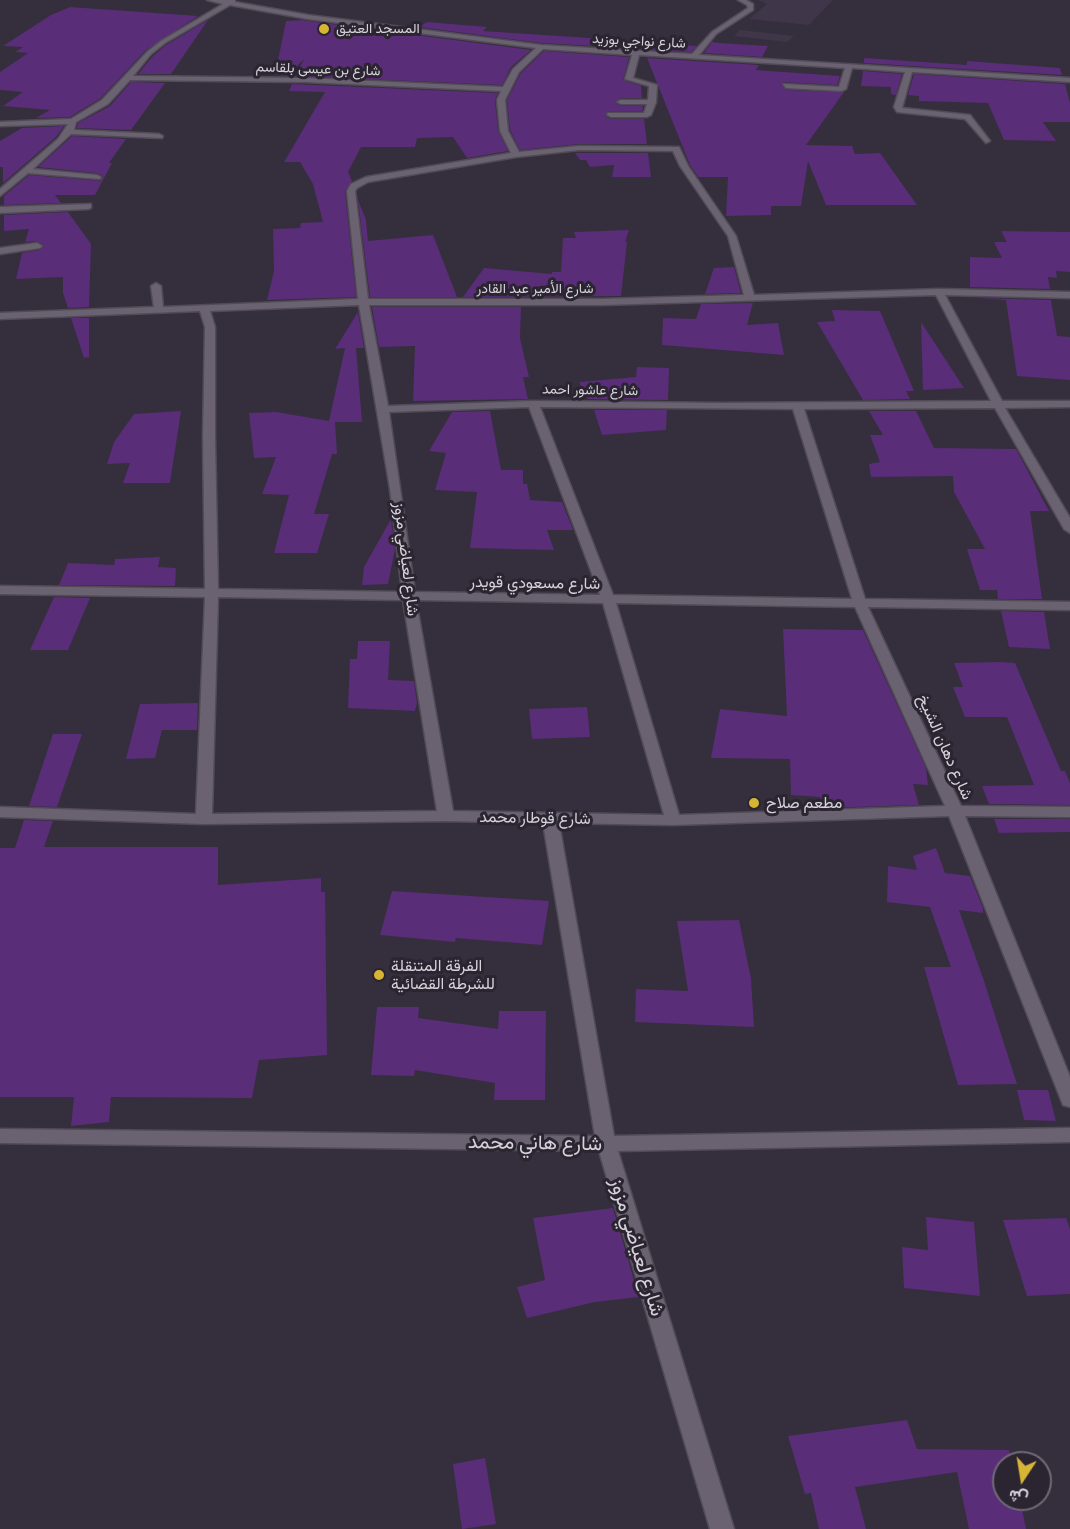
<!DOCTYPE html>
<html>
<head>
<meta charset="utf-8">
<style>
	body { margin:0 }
	#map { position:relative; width:1070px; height:1529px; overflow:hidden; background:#352e3c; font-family:"Public Sans",Vazirmatn,sans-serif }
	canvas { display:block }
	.north { position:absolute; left:992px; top:1451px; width:60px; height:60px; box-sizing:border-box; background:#2b2431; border:2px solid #6f6a75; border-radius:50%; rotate:192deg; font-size:16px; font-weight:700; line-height:24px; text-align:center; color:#d6d2da }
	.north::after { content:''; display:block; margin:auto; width:21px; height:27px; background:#d6b534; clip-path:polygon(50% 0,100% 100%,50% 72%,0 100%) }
</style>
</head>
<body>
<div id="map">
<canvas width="1070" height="1529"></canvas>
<div class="north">ش</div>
</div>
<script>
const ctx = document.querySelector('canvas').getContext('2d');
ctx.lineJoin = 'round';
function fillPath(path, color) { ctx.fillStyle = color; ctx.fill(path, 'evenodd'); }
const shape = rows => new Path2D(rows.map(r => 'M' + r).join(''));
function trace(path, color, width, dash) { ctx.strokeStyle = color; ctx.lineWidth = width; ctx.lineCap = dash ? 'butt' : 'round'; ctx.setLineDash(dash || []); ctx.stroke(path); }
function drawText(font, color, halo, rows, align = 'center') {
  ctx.font = font + ' "Public Sans",Vazirmatn,sans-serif'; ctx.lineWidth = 6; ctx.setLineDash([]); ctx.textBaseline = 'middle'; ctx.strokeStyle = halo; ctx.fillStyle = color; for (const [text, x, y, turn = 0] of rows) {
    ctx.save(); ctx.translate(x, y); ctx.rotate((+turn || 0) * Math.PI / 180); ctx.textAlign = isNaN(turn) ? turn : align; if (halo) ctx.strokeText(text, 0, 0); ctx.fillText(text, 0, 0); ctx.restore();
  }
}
const built = shape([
	[758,0,833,0,809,25,749,19,767,4],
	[740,30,794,36,787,42,734,36]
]);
const building = shape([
	[70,7,198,16,146,50,101,98,70,117,36,118,50,110,3,106,23,92,0,90,0,72,28,53,15,52,23,47,3,46,51,15],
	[208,20,171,74,138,74,153,56,166,45],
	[302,20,308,21,531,50,511,67,502,85,296,76,304,59,287,76,275,75,286,21],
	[427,22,487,27,483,31,635,41,636,48,541,43,419,27],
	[641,42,697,46,691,52,644,49],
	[712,42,719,43,768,46,762,57,704,53],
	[544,51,629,57,623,80,641,86,642,98,621,98,615,103,621,106,643,106,642,111,608,111,605,116,611,119,644,119,647,144,579,144,520,150,510,130,507,100,521,73],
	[647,58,759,65,756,70,840,76,837,85,783,82,781,84,786,90,844,92,806,145,852,146,855,154,880,153,917,205,826,205,808,161,801,206,771,206,771,215,726,216,728,177,698,177,690,165],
	[864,58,967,65,967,61,1060,68,1062,75,864,63],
	[863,71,902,74,896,95,891,94,891,87,861,86],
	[914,74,1065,84,1070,103,1070,122,1043,122,1056,141,1004,140,988,103,919,101,919,96,908,95],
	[131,82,165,83,131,130,77,128,78,123,110,106],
	[292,84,498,93,495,100,498,131,508,151,467,158,453,137,417,138,415,147,361,147,348,172,352,181,345,191,356,297,267,300,274,271,273,229,300,228,301,223,323,222,313,184,300,162,284,162,325,92,289,91],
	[64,126,56,137,3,183,3,167,0,167,0,141,22,128],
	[72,136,126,139,109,163,112,163,95,195,55,195,61,203,4,205,4,196,29,175,101,181,103,176,97,173,38,167],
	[575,153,648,153,651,177,612,177,614,165,590,167,586,160,580,160],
	[358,200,366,220,368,241,433,235,457,297,370,297],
	[68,212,91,244,89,307,68,308,63,293,63,277,16,279,22,253,40,250,44,246,37,241,25,242,29,229,4,231,4,215],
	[629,230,625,242,627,242,621,296,463,297,484,268,552,274,552,272,561,272,563,238,576,238,574,232],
	[1001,231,1070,232,1070,272,1056,271,1057,278,1048,277,1050,289,970,287,970,257,1002,258,994,242,1007,242],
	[734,267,741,293,705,294,714,268],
	[976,298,1051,300,1057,336,1070,337,1070,380,1017,376,1006,300],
	[753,303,747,325,778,323,784,355,662,345,663,318,696,319,701,304],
	[372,307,521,307,520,338,529,377,523,377,528,399,413,401,415,346,379,347],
	[832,310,880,311,914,391,906,391,910,399,863,400,817,322,835,321],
	[358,312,364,348,356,348,362,422,335,422,337,454,332,454,314,514,329,514,317,553,274,553,289,495,262,494,276,457,254,458,249,413,276,412,329,421,345,348,335,349],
	[71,318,89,318,89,357,84,358],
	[921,322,964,388,923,390],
	[637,367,669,368,668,400,588,399,579,382,636,377],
	[594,410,667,410,666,430,602,435],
	[181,411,170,483,123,483,130,463,107,464,114,442,134,414],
	[490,411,501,470,523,470,523,484,527,484,530,500,562,502,573,530,547,530,554,550,470,548,477,492,435,490,446,453,429,451,452,412],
	[869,411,916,411,934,448,1016,449,1049,511,1030,511,1042,599,998,599,997,590,980,590,967,549,985,549,954,492,953,476,871,477,869,464,880,462,870,435,883,435],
	[391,519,395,549,388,584,362,585,364,567],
	[160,557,158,567,176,568,175,586,59,585,68,563,114,565,115,559],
	[54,597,90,598,68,650,30,650],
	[1001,611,1044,612,1050,649,1009,647],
	[783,629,863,630,926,768,928,785,913,784,919,805,822,808,820,797,791,795,790,759,711,758,720,709,787,716],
	[358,641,390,641,388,680,414,681,417,703,415,711,348,708,350,659,357,659],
	[1001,662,1015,663,1061,771,1065,771,1070,783,1070,805,989,804,982,786,1034,785,1007,717,965,717,953,687,963,687,954,663],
	[198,703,197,730,162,730,155,758,126,759,140,704],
	[587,707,590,737,532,739,529,709],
	[53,734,82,734,57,807,29,806],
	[994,819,1070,819,1070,832,999,833],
	[24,820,53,821,44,847,218,847,218,885,321,878,321,892,325,892,327,1055,259,1060,252,1098,111,1097,109,1122,71,1126,74,1097,0,1097,0,848,15,848],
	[936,848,945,873,970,876,983,908,983,913,959,910,984,981,1017,1084,958,1085,924,967,951,967,930,907,887,902,888,866,917,870,913,856],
	[392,891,549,901,542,945,456,938,455,942,380,935],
	[739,920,751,979,754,1027,635,1022,636,989,688,991,677,921],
	[377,1007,419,1007,418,1018,498,1029,499,1011,546,1011,545,1100,494,1100,495,1083,415,1070,414,1076,371,1075],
	[1017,1090,1048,1090,1056,1121,1024,1120],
	[613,1208,639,1297,595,1302,527,1318,517,1287,545,1280,533,1218],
	[926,1217,974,1222,980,1296,904,1288,902,1247,928,1250],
	[1066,1218,1070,1229,1070,1294,1027,1296,1003,1220],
	[907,1420,917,1449,1009,1450,1012,1463,1004,1463,1004,1499,1020,1499,1026,1529,969,1529,957,1472,855,1487,866,1529,819,1529,811,1493,805,1494,788,1436],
	[485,1458,496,1524,462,1529,453,1464]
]);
const street = shape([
	[207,0,235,0,235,2,308,15,541,45,692,54,712,32,748,8,747,5,738,0,746,0,753,4,753,10,716,34,699,55,1070,78,1070,82,912,72,902,108,970,115,990,141,986,143,965,119,897,112,894,107,905,72,852,68,846,89,842,91,786,88,783,84,839,87,845,68,639,55,633,78,657,85,656,102,651,115,647,117,611,117,607,115,608,113,644,113,647,104,621,104,617,102,621,100,648,100,649,86,625,79,632,55,543,49,519,72,505,100,508,131,519,152,579,146,679,147,688,166,736,236,754,295,939,289,1070,292,1070,298,945,295,1002,401,1070,401,1070,407,1005,408,1070,518,1070,533,1064,529,995,408,804,409,865,599,1070,602,1070,610,868,607,961,806,1070,807,1070,817,965,816,1070,1077,1070,1107,1063,1105,1061,1100,949,816,673,825,559,823,614,1136,1070,1128,1070,1142,618,1151,734,1529,710,1529,599,1151,0,1143,0,1129,595,1136,543,823,446,821,204,824,0,817,0,807,196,814,205,597,0,594,0,586,205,589,203,438,205,327,200,311,0,319,0,313,154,307,151,286,156,283,161,286,163,307,358,299,347,191,351,184,366,177,511,153,500,131,497,100,501,91,305,82,130,80,108,104,76,122,74,130,159,134,163,136,162,138,71,134,33,169,97,175,101,177,100,179,28,173,0,196,0,189,58,139,68,124,0,126,0,122,71,119,102,100,147,52,161,41,223,4,207,0],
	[230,5,308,19,536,48,513,69,503,87,305,78,133,76,151,54,165,43,230,5],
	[579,150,673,151,680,166,728,236,744,295,602,299,368,299,355,191,357,188,368,182,516,157,579,150],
	[936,295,991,401,721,403,533,401,388,406,369,305,602,305,936,295],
	[359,305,390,489,402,592,218,589,215,438,215,327,210,311,359,305],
	[529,407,600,595,415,592,389,412,529,407],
	[540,407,793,409,852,599,613,595,540,407],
	[218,597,403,600,437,811,212,814,218,597],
	[416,600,603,603,664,815,453,811,416,600],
	[616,603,855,607,945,806,679,815,616,603],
	[91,204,91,208,88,209,0,213,0,207,91,204],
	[37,243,42,246,40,248,0,254,0,248,37,243]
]);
const markers = [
	[324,29,6,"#d6b534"],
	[754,803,6,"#d6b534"],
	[379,975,6,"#d6b534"]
];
const farPoinames = [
	["المسجد العتيق",336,29]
];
const farStreetnames = [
	["شارع نواجي بوزيد",639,41,3],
	["شارع بن عيسى بلقاسم",318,69,2],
	["شارع الأمير عبد القادر",535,289],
	["شارع عاشور احمد",590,390,1]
];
const streetNames = [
	["شارع لعياضي مزوز",406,559,83],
	["شارع مسعودي قويدر",535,583,1],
	["شارع دهان الشيخ",945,747,66],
	["شارع قوطار محمد",535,818,1]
];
const poiNames = [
	["مطعم صلاح",766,803],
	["الفرقة المتنقلة",391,966],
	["للشرطة القضائية",391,984]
];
const nearStreetnames = [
	["شارع هاني محمد",535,1143,1],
	["شارع لعياضي مزوز",637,1247,73]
];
fillPath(built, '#403649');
fillPath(building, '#592d78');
trace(street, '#514b56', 3);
fillPath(street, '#6a6271');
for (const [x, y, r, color] of markers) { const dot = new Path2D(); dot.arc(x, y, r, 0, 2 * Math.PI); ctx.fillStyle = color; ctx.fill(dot); trace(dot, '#2b2431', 2); }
drawText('14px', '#d6d2da', '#2b2431', farPoinames, 'left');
drawText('14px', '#d6d2da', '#2b2431', farStreetnames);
drawText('16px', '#d6d2da', '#2b2431', streetNames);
drawText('16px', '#d6d2da', '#2b2431', poiNames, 'left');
drawText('20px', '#d6d2da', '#2b2431', nearStreetnames);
</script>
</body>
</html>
